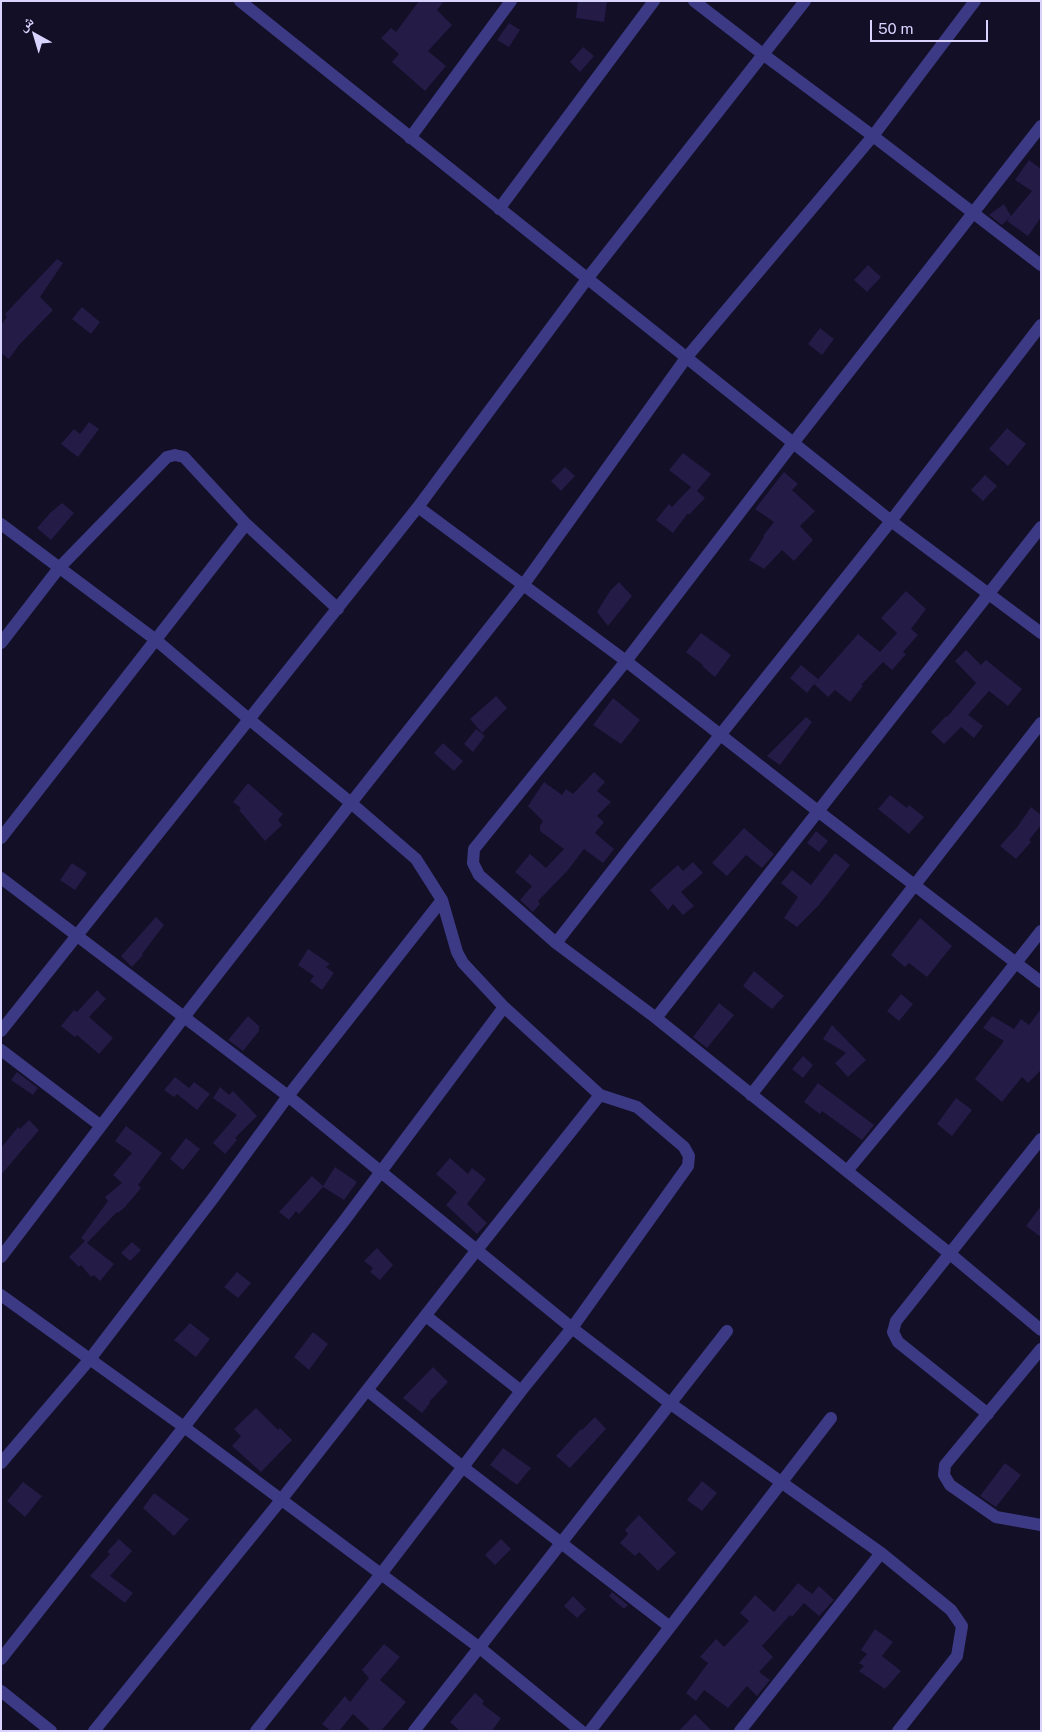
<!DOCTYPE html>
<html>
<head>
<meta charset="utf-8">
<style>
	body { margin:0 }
	#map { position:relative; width:1042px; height:1732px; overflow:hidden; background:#130f26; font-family:"Public Sans","Noto Naskh Arabic",sans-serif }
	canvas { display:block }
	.frame { position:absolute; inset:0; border:2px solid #d9d4ff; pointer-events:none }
	.north { position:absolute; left:10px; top:10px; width:50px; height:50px; -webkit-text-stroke:4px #130f26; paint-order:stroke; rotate:321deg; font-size:14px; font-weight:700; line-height:20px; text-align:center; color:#d9d4ff }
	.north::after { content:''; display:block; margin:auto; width:18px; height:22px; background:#d9d4ff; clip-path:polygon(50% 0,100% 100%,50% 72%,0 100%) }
	.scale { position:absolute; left:870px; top:20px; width:118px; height:22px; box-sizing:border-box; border:2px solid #d9d4ff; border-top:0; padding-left:6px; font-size:15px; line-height:18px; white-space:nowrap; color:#d9d4ff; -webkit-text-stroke:4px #130f26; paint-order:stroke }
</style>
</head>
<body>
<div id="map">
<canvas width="1042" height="1732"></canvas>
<div class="frame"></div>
<div class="north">ش</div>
<div class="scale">50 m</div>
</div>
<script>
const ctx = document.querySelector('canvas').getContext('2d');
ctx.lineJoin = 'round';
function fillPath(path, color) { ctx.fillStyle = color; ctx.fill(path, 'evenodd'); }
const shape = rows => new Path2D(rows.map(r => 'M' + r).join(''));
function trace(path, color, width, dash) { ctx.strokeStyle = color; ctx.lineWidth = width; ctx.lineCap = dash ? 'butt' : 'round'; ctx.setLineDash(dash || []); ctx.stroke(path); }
const building = shape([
	[419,1,444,1,437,10,452,25,428,51,446,66,425,91,392,62,399,54,381,38,391,28,396,32],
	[578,1,607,1,604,22,576,18],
	[509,23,520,30,509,47,497,40],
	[583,47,594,56,580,72,570,62],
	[1029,160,1041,169,1041,217,1028,236,1007,221,1010,217,1002,225,989,215,1004,204,1011,216,1032,191,1015,180],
	[57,259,63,263,40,297,53,310,19,345,9,359,1,353,1,325,7,317,5,314],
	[868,265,881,277,867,292,854,280],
	[82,307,100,322,91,334,72,319],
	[820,328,834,339,822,355,808,344],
	[89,422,99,429,78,457,61,444,74,429,80,434],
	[1007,428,1026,444,1008,466,989,449],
	[683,453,711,474,697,491,705,498,689,515,688,513,673,533,656,520,669,504,672,507,691,487,669,470],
	[565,467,575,476,561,491,551,481],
	[784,472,798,484,792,490,815,511,800,526,813,540,794,561,782,550,764,569,749,560,764,537,763,536,774,522,755,509],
	[985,475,997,486,983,501,971,490],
	[62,503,74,513,51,540,37,528,50,513],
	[619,582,632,596,608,626,597,612,610,591],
	[906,591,926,609,911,629,918,635,903,652,906,654,892,670,883,662,861,685,863,686,850,702,835,690,828,697,814,684,858,634,880,652,897,633,881,618],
	[701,633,731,655,715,677,702,666,703,665,686,652],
	[966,650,981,665,986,660,1022,689,1008,706,989,691,968,715,983,726,974,738,961,727,944,744,931,732,946,716,947,717,976,683,955,661],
	[801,665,818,679,807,693,790,678],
	[496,696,507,708,482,733,470,719],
	[613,698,640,720,621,744,593,725],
	[806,717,812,722,780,765,767,756],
	[476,729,485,736,473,752,464,744],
	[443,743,463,761,454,771,434,753],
	[594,772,605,782,597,791,611,802,597,816,604,822,595,833,614,849,603,863,584,849,568,870,538,901,540,904,533,912,520,900,532,886,515,872,530,854,546,868,564,849,540,831,540,826,543,821,528,806,544,782,562,795,566,789,573,794],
	[248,783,283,814,278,820,282,825,265,841,239,810,241,808,233,802],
	[890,795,907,808,909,805,924,817,909,834,878,809],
	[1031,807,1041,815,1041,825,1029,840,1031,842,1016,859,1000,846,1018,826],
	[744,828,774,854,762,868,746,855,727,876,712,863],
	[816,831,828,841,819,852,807,843],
	[835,853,850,865,819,905,797,927,784,918,798,897,781,883,792,870,811,885],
	[693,862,703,873,681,892,694,906,683,915,673,904,668,910,650,890,678,865,683,871],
	[72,863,87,873,75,890,60,880],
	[156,917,164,925,142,954,143,955,132,967,121,956],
	[920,918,952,946,927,977,909,963,905,967,891,955],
	[308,949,330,964,326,967,334,973,322,990,310,981,314,976,298,965],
	[754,971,784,996,772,1009,743,986],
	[97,990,106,999,89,1017,113,1038,99,1054,77,1035,75,1037,61,1026,74,1010,77,1012],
	[901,994,913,1004,899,1021,887,1011],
	[719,1003,734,1015,707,1048,693,1037],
	[1041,1009,1041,1070,1028,1083,1022,1077,1002,1102,975,1079,1004,1041,983,1028,992,1016,1014,1029,1021,1019,1029,1025],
	[248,1016,259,1026,259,1031,243,1051,228,1040],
	[832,1025,866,1060,848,1077,835,1063,846,1053,823,1039],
	[803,1056,813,1065,803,1078,792,1069],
	[17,1072,38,1088,33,1095,11,1080],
	[175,1077,189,1088,194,1082,210,1094,197,1110,177,1094,174,1097,164,1090],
	[818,1083,874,1125,862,1140,822,1111,820,1114,804,1102],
	[220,1087,229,1095,233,1091,257,1116,235,1138,237,1140,225,1154,213,1143,237,1115,213,1098],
	[956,1098,972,1110,952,1136,937,1124],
	[29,1120,39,1130,1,1175,1,1148,18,1127,20,1129],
	[126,1126,162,1153,138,1185,141,1188,125,1207,118,1213,117,1212,87,1243,114,1264,100,1281,94,1275,91,1277,81,1265,79,1267,69,1257,85,1241,81,1238,108,1201,105,1197,122,1183,113,1175,132,1153,115,1141],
	[186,1138,200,1149,183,1170,170,1159],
	[450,1158,468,1174,472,1168,486,1179,467,1204,487,1223,477,1234,446,1205,457,1192,436,1174],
	[335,1167,357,1182,344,1200,323,1187,299,1214,296,1211,289,1220,279,1212,312,1176,323,1186],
	[1041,1206,1041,1237,1026,1226],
	[132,1242,141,1250,130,1261,121,1253],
	[377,1248,393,1265,380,1280,370,1272,373,1268,364,1261],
	[237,1272,251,1283,238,1298,224,1287],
	[190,1323,210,1339,196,1357,174,1340],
	[313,1332,328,1344,309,1370,294,1357],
	[433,1367,448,1382,429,1402,430,1403,422,1413,403,1398],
	[256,1408,278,1430,280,1428,292,1440,261,1472,232,1446,241,1436,234,1429],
	[595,1417,606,1429,570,1468,556,1456,581,1429,582,1430],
	[503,1448,531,1468,517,1485,490,1465],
	[1005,1463,1021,1475,996,1507,980,1496],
	[702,1481,717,1493,702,1511,687,1500],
	[23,1482,42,1496,25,1517,7,1501],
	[154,1493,189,1519,174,1536,143,1508],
	[639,1515,676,1553,658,1571,639,1552,635,1556,620,1543,628,1534,625,1530],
	[119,1539,132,1551,110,1576,133,1593,125,1603,90,1576,110,1554,107,1552],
	[501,1539,511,1549,495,1565,485,1555],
	[798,1583,812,1594,819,1586,834,1600,819,1616,804,1603,792,1617,790,1615,762,1646,773,1657,759,1672,770,1680,757,1696,747,1686,728,1708,704,1690,696,1701,686,1693,708,1663,700,1657,716,1639,724,1647,749,1621,740,1613,755,1595,774,1612],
	[612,1592,628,1605,624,1609,609,1596],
	[573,1596,586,1609,577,1618,564,1606],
	[875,1629,893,1642,882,1656,901,1671,885,1689,859,1671,864,1666,859,1663,867,1654,861,1650],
	[384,1644,400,1657,380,1680,406,1702,381,1731,371,1731,353,1714,339,1731,331,1731,322,1724,345,1696,350,1702,369,1678,362,1670],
	[475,1693,484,1701,482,1704,501,1718,492,1731,460,1731,450,1722],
	[695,1714,712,1731,679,1731]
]);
const minor = shape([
	[240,1,891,521,1041,633],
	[694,1,764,55,873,136,1041,265],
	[1041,126,794,442,626,661,474,849,473,863,479,875,556,943,656,1018,949,1253,1041,1330],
	[410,138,511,1],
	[499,209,654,1],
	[418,507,626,661,819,812,1041,982],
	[1,524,156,640,250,720,351,803,416,859,442,900,457,952,463,963,504,1007,600,1095,637,1107,684,1147,689,1156,688,1166,572,1328,521,1391,381,1574,256,1731],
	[1,643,59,568,167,457,175,455,184,457,246,524,338,609],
	[1,838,246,524],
	[1,878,288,1096,572,1328,671,1404,881,1553,951,1610,962,1626,957,1656,898,1731],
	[556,943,634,843,891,521,1041,325],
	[656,1018,1041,527],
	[1,1031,418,507,587,279,805,1],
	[1,1050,101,1126],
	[751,1095,1041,723],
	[847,1171,940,1059,1041,931],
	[1,1257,184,1017,351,803,524,584,686,358,873,136,975,1],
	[1,1295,184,1427,480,1648,581,1731],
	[426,1316,521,1391],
	[1041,1349,945,1465,944,1475,950,1485,996,1517,1041,1525],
	[367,1390,464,1468,670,1627],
	[988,1414,898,1342,893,1332,896,1321,1041,1139],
	[1,1463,90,1359,214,1197,288,1096,442,900],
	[1,1659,184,1427,344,1221,504,1007],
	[1,1691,51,1731],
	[94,1731,281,1500,476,1251,600,1095],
	[414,1731,727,1331],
	[590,1731,831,1418],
	[740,1731,881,1553]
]);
fillPath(building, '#241b47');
trace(minor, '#3d3a85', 12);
</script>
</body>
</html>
